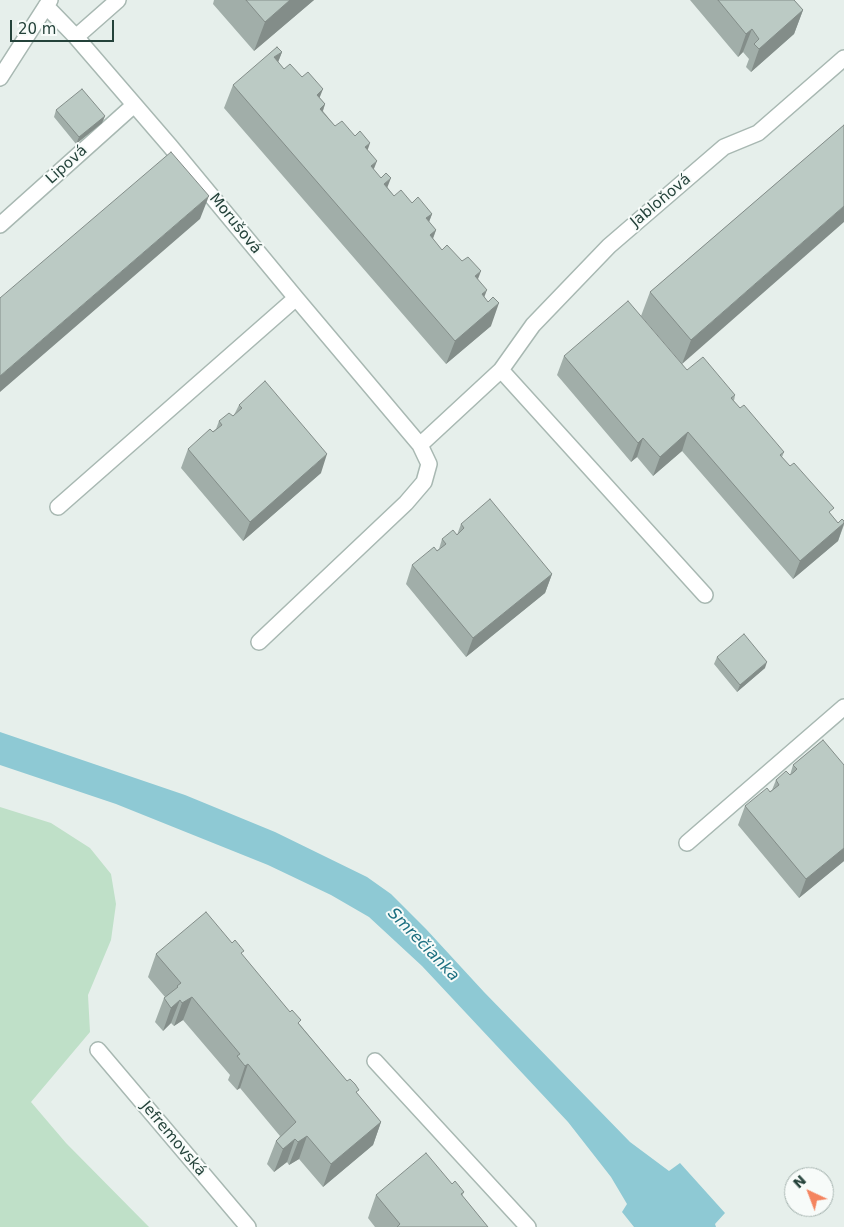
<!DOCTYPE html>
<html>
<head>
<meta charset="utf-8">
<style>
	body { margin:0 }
	#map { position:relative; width:844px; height:1227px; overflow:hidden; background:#e6efeb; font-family:"DejaVu Sans",sans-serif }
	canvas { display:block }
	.north { position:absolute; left:784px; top:1167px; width:50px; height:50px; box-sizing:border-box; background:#f7fbf9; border:1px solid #a3b1ad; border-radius:50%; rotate:317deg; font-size:14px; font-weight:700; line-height:20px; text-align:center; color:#24423a }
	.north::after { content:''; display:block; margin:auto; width:18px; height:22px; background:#f4845f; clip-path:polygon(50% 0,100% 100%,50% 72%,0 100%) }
	.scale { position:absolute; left:10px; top:20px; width:104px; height:22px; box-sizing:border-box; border:2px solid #24423a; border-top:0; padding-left:6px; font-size:15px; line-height:18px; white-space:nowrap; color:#24423a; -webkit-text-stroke:4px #f7fbf9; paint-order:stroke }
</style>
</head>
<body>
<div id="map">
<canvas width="844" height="1227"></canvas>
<div class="north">N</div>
<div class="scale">20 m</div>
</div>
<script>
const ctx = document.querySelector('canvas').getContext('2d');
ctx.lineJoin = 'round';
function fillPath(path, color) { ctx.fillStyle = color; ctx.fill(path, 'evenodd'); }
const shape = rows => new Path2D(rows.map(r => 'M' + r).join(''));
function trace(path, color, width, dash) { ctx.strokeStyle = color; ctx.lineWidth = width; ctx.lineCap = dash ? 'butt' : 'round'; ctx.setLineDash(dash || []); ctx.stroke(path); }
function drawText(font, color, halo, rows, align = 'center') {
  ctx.font = font + ' "DejaVu Sans",sans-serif'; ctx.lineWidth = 4; ctx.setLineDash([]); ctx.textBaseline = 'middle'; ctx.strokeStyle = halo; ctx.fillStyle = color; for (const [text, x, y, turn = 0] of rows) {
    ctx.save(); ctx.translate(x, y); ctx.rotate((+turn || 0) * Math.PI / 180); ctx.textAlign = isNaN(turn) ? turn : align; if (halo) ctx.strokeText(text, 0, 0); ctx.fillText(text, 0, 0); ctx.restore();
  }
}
const green = shape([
	[0,807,51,823,90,848,111,874,116,904,111,940,88,995,90,1032,31,1102,66,1143,149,1227,0,1227]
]);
const water = shape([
	[0,732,185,795,275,832,367,877,391,894,426,929,484,992,630,1142,669,1171,680,1163,725,1213,715,1224,716,1227,634,1227,622,1212,627,1204,611,1177,568,1122,422,966,369,917,331,895,268,865,116,804,0,765]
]);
const minor = shape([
	[46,6,76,37,170,146,296,298,420,445,429,464,424,482,406,503,259,642],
	[76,37,118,0],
	[0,78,50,0],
	[0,225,134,105],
	[501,370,705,595],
	[420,445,501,370,533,325,609,246,724,147,758,133,844,58],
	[58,507,296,298],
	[687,843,844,707],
	[98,1050,248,1227],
	[375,1061,528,1227]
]);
const wall = shape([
	[214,0,314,0,254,51,213,4],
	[690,0,794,0,803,10,794,34,751,72,746,67,749,59,743,52,738,57],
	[282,52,278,62,284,69,320,98,325,104,323,111,335,126,368,151,374,170,394,196,412,203,432,214,429,222,436,230,433,239,442,250,478,279,484,297,491,326,446,364,224,108,233,85],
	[56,110,105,116,102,123,76,144,54,117],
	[844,125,682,364,641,316,650,292],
	[564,356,687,370,735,395,734,401,740,408,784,452,782,457,838,523,844,521,844,525,838,541,793,579,682,451,653,476,637,457,631,462,557,375],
	[239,405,321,473,243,541,181,468,188,449,216,429,219,421,233,416,235,413],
	[461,524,552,574,545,593,466,657,406,584,412,565,439,549,442,539,457,535],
	[717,657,765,668,737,692,714,664],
	[823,740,844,861,799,898,738,825,745,806,772,790,776,780,790,775,793,765],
	[156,954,242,955,381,1122,373,1145,323,1187,299,1159,289,1165,287,1162,274,1172,267,1164,276,1141,280,1136,240,1088,237,1090,228,1080,230,1075,183,1020,174,1026,171,1023,163,1031,155,1022,164,998,165,997,148,977],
	[452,1184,464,1192,462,1196,488,1227,375,1227,368,1218,376,1195]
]);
const shadedWall = shape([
	[290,0,314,0,254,51,265,22],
	[803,10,794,34,751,72,759,49],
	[752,29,743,52,738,57,746,34],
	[282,52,273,75,274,57],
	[323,89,314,112,317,95],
	[325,104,317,128,320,109],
	[105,116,102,123,76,144,79,137],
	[370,143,362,167,365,147],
	[377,161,368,184,371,166],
	[391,178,382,201,384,184],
	[209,196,200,219,0,392,0,376],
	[844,206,844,222,682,364,691,340],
	[432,214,423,237,426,218],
	[436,230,427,253,430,235],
	[481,271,472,295,475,276],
	[487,290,478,313,482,294],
	[499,303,491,326,446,364,455,341],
	[688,432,682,451,653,476,660,457],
	[643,438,637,457,631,462,638,443],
	[327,454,321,473,243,541,250,522],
	[844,523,838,541,793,579,800,561],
	[552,574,545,593,466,657,473,638],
	[767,662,765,668,737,692,740,685],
	[844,848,844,861,799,898,806,879],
	[192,997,183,1020,174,1026,182,1003],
	[180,1000,171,1023,163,1031,171,1008],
	[248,1064,240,1088,237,1090,245,1066],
	[381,1122,373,1145,323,1187,331,1164],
	[307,1136,299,1159,289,1165,298,1142],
	[295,1139,287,1162,274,1172,283,1149]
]);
const building = shape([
	[246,0,290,0,265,22,246,0],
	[718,0,794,0,803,10,759,49,754,44,759,39,752,29,746,34,718,0],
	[277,47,282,52,274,57,284,69,290,64,302,77,308,72,323,89,317,95,325,104,320,109,335,126,342,121,355,136,360,131,370,143,365,147,377,161,371,166,381,178,386,173,391,178,384,184,394,196,401,190,412,203,418,197,432,214,426,218,436,230,430,235,442,250,447,245,462,261,468,257,481,271,475,276,487,290,482,294,488,302,493,297,499,303,455,341,233,85,277,47],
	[82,89,105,116,79,137,56,110,82,89],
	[844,125,844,206,691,340,650,292,844,125],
	[171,152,209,196,0,376,0,298,171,152],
	[628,301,687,370,703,357,735,395,731,398,740,408,744,405,784,452,780,455,790,466,794,463,834,508,829,512,838,523,842,519,844,521,844,523,800,561,688,432,660,457,643,438,638,443,564,356,628,301],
	[265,381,327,454,250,522,188,449,210,429,213,432,222,425,219,421,229,413,233,416,242,408,239,405,265,381],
	[490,499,552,574,473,638,412,565,434,547,437,551,446,544,442,539,453,530,457,535,464,528,461,524,490,499],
	[744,634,767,662,740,685,717,657,744,634],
	[823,740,844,765,844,848,806,879,745,806,767,788,770,792,779,785,776,780,786,771,790,775,794,772,797,769,793,765,823,740],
	[206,912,232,943,235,940,244,951,241,953,290,1012,292,1010,301,1020,298,1023,347,1081,350,1079,355,1084,359,1090,356,1092,381,1122,331,1164,307,1136,298,1142,295,1139,283,1149,276,1141,296,1122,248,1064,245,1066,237,1056,240,1054,192,997,182,1003,180,1000,171,1008,164,998,178,987,177,986,181,983,156,954,206,912],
	[426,1153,452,1184,455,1181,464,1192,461,1194,488,1227,397,1227,400,1224,376,1195,426,1153]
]);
const streetNames = [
	["Lipová",67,165,-42],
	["Jabloňová",661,201,-40],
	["Morušová",235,224,51],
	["Jefremovská",173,1139,50]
];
const waterNames = [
	["Smrečianka",423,945,46]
];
fillPath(green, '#bfe0c8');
fillPath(water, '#8ec9d4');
trace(minor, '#a8b8b2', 18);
trace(minor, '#fff', 15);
fillPath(wall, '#a1aea9');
fillPath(shadedWall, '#838d89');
fillPath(building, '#bbcac4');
trace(building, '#838d89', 1);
drawText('15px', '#24423a', '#f7fbf9', streetNames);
drawText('italic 16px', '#1c6f80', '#f7fbf9', waterNames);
</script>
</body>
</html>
